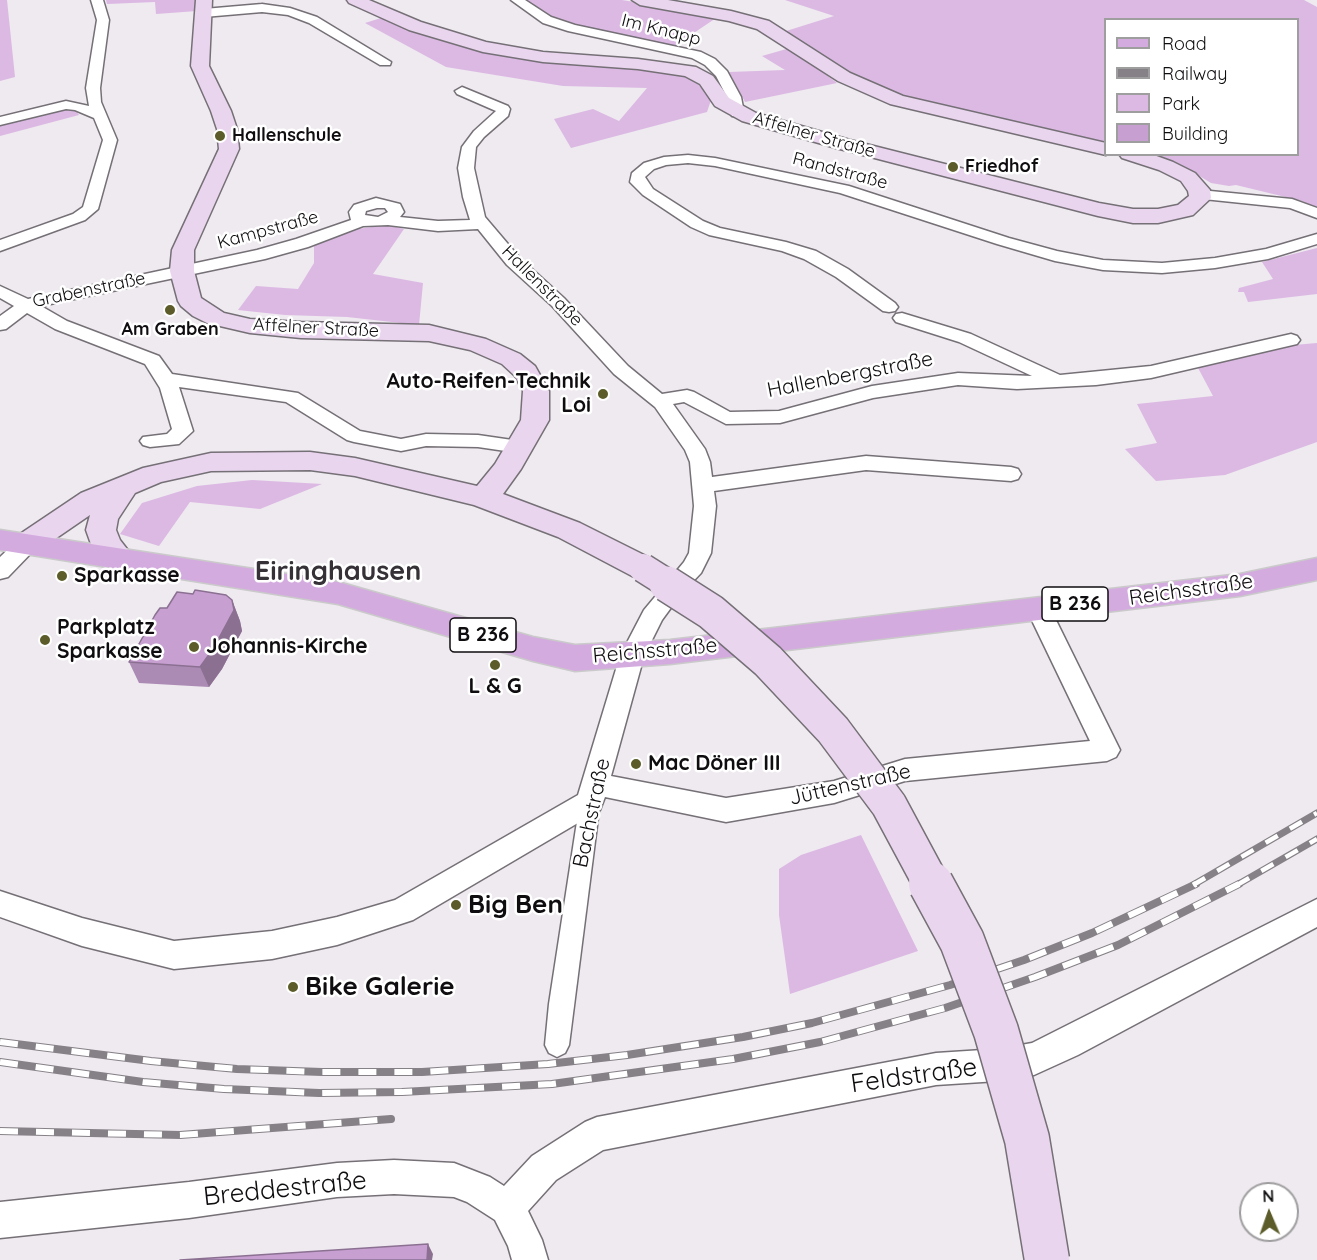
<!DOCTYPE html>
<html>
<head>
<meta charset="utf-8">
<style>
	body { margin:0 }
	#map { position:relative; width:1317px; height:1260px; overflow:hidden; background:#efe9f0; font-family:Quicksand,sans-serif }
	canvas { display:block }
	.legend { position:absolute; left:1104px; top:18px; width:195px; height:138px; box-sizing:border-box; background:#fff; border:2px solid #9f9e9f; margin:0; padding:8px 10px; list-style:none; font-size:18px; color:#0f0d0f }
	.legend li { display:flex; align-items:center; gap:12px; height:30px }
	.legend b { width:30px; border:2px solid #9f9e9f }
	.north { position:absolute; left:1239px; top:1182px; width:60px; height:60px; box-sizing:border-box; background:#fff; border:2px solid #9f9e9f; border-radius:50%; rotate:358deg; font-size:16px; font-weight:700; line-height:24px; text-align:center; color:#0f0d0f }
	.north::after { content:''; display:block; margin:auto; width:21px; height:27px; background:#5b5c29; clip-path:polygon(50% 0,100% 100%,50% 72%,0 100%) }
</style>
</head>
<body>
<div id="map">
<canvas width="1317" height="1260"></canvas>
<ul class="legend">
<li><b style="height:8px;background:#d4abdf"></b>Road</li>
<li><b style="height:8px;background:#858186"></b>Railway</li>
<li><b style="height:16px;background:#dbb9e3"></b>Park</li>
<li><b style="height:16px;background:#c7a0d1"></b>Building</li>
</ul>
<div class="north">N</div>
</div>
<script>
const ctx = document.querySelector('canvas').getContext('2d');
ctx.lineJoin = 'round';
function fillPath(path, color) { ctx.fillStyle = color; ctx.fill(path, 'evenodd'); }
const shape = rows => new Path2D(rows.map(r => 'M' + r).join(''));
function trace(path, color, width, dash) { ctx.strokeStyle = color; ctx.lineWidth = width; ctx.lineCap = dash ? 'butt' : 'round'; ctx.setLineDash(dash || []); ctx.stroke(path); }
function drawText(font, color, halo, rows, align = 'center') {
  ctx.font = font + ' Quicksand,sans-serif'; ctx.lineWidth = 5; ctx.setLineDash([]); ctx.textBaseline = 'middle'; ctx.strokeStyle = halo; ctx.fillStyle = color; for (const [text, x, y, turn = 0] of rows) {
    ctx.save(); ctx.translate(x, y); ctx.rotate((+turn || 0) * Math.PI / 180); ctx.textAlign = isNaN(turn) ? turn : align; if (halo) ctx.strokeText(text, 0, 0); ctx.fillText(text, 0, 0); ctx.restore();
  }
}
const green = shape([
	[0,0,7,0,15,77,0,81],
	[106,0,198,0,197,11,156,14,155,2,107,4],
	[521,0,622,0,719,16,673,47,578,27,550,18],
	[785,0,1304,0,1317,7,1317,208,1302,201,1236,185,1229,186,1211,183,1183,166,1151,155,1298,154,1298,20,1106,20,1105,143,926,105,872,88,783,32,834,16],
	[381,18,460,44,691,75,711,100,707,112,571,148,554,119,593,109,619,121,647,88,563,86,446,67,365,23],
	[790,48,837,83,745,102,729,72,785,70,762,56],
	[73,107,79,115,0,136,0,124],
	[387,225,404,229,373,274,423,283,419,325,347,317,285,315,238,310,256,286,298,289,314,263,314,244,357,229],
	[1317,248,1317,294,1248,302,1244,292,1238,292,1239,288,1273,279,1262,262],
	[1317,343,1317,442,1225,475,1156,481,1125,449,1157,443,1137,404,1213,396,1197,366,1294,345],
	[252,480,322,484,260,509,190,502,159,546,120,534,142,503,197,486],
	[861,835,918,951,790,994,779,915,779,869,801,855]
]);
const pedestrian = shape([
	[590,793,597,796,600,802,569,1045,565,1053,557,1057,549,1053,545,1045,549,1004,580,802,583,796,590,793]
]);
const minor = shape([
	[91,0,103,0,109,20,100,88,101,102,117,140,98,209,85,220,0,251,0,240,73,214,83,207,103,140,94,118,75,110,66,109,0,125,0,117,66,101,89,106,86,88,97,20,91,0],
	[511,0,525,0,551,17,575,25,701,52,715,59,727,71,741,97,744,113,742,116,732,116,727,97,716,76,705,65,692,58,568,31,543,23,511,0],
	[262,4,290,8,317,17,391,62,390,65,380,65,309,23,288,15,262,12,204,17,198,13,204,9,262,4],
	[462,87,508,106,510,109,508,116,484,137,476,147,474,168,485,217,519,257,564,298,628,366,662,394,687,390,694,392,730,412,779,411,872,386,958,373,1032,376,959,342,896,322,893,318,896,314,902,313,971,334,1060,375,1151,366,1291,334,1297,336,1300,340,1297,344,1151,378,1096,385,1017,389,958,385,873,398,780,423,726,424,684,402,673,404,705,449,710,462,712,477,866,456,1011,467,1018,469,1021,474,1018,479,1011,481,866,470,714,491,716,506,711,553,701,573,681,594,662,620,644,656,611,776,726,798,834,781,905,759,1090,741,1026,608,1030,602,1038,600,1046,602,1050,608,1120,750,1116,757,1107,761,905,781,834,803,726,822,605,797,600,810,413,920,337,945,272,959,174,969,82,946,0,917,0,891,82,918,174,941,272,931,337,917,395,900,578,795,620,656,644,610,684,562,689,553,694,506,690,462,685,450,655,407,614,374,552,306,507,265,478,229,438,231,388,225,363,226,308,247,265,259,41,306,67,321,159,356,172,374,298,393,360,431,401,439,426,434,478,435,526,442,529,447,526,452,519,453,478,447,426,446,401,451,354,442,347,440,286,402,179,387,193,431,179,444,150,447,143,445,140,441,143,437,167,434,172,429,160,388,145,364,55,329,27,313,6,329,0,330,0,316,14,306,0,298,0,286,28,299,257,250,296,239,351,220,349,212,354,205,376,198,400,204,404,212,400,217,438,221,470,220,463,197,458,168,462,147,474,131,496,111,457,94,455,91,462,87],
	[377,208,385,208,388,212,378,217,365,215,366,211,377,208],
	[688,155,715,158,849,186,1009,238,1057,251,1103,260,1162,263,1215,258,1266,249,1317,234,1317,244,1268,259,1215,268,1162,273,1103,270,1055,261,997,244,840,193,715,166,688,163,666,165,654,169,645,177,653,189,703,221,720,228,786,242,816,251,848,269,895,303,898,307,895,311,889,312,883,311,836,277,804,259,782,251,709,235,691,227,643,195,630,182,632,173,644,163,664,157,688,155],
	[1200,190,1292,199,1317,208,1317,218,1290,208,1194,198,1192,195,1194,192,1200,190],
	[28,535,36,538,39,543,36,548,8,577,0,579,0,557,20,538,28,535],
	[1317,899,1317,927,1078,1055,1034,1075,998,1081,936,1085,603,1150,556,1180,528,1211,542,1240,548,1260,512,1260,508,1246,495,1220,467,1202,454,1197,394,1194,337,1197,189,1218,0,1238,0,1202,189,1182,337,1163,394,1160,454,1163,490,1177,504,1186,532,1156,585,1122,597,1117,936,1053,998,1049,1032,1043,1317,899]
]);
const secondary = shape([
	[196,0,212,0,209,66,231,111,237,129,239,149,194,250,194,271,201,298,224,313,250,319,301,322,429,325,486,339,520,354,535,366,549,391,549,420,521,469,503,494,580,523,654,560,659,568,654,576,643,579,632,576,558,537,474,505,355,476,310,470,211,471,161,482,135,493,118,519,116,530,120,540,134,558,129,566,118,569,107,566,91,544,86,530,90,515,39,550,28,553,17,550,13,543,17,536,81,493,143,468,211,453,310,452,355,458,477,486,495,464,521,420,523,391,515,376,502,364,470,350,429,341,301,338,250,333,207,323,193,316,181,306,178,301,170,271,172,250,219,149,217,129,211,111,191,66,196,0],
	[347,0,369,0,421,22,486,42,543,52,638,59,696,67,713,76,729,98,756,113,850,140,1099,203,1133,209,1158,209,1178,205,1189,196,1188,191,1181,181,1159,170,1122,158,1119,154,1151,154,1173,162,1195,173,1210,190,1211,198,1193,215,1158,223,1133,223,1098,216,836,148,742,121,715,106,700,84,685,76,638,69,543,62,483,52,409,30,349,3,347,0],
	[632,0,668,0,731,11,769,21,850,73,903,96,1106,143,1106,154,1108,154,1106,155,890,104,838,81,757,29,729,21,640,5,632,0]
]);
const primary = shape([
	[0,530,338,582,533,637,575,645,670,640,1240,574,1317,558,1317,580,1240,596,670,664,575,671,533,661,338,604,0,550,0,530]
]);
const railFar1 = shape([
	[1193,885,1317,813],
	[1237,885,1317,839]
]);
const rail = shape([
	[0,1042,151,1061,237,1069,322,1072,422,1072,548,1064,627,1055,743,1037,812,1023,950,985,1024,960,1092,933,1196,884],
	[0,1062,143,1082,224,1089,319,1093,402,1092,552,1084,733,1059,820,1042,945,1008,1035,977,1118,945,1239,884],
	[0,1131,180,1135,391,1119]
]);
const secondaryBridgeFar2 = shape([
	[643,568,670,585]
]);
const secondaryBridgeFar1 = shape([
	[667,584,711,612,768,661,833,730,889,805,932,885]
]);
const secondaryBridge = shape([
	[931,884,962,941,996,1031,1027,1139,1047,1260]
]);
const wall = shape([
	[193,594,232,600,240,621,242,631,222,669,209,687,139,683,129,662,167,608]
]);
const shadedWall = shape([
	[232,600,240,621,242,631,222,669,209,687,200,667],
	[428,1244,433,1254,432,1260,427,1260]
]);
const building = shape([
	[195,590,226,595,232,600,234,610,213,649,200,667,129,662,155,615,160,608,167,608,177,592,193,594,195,590],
	[428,1244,427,1260,180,1260,428,1244]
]);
const markers = [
	[220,136,6,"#5b5c29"],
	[953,167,6,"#5b5c29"],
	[170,310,6,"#5b5c29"],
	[603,394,6,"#5b5c29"],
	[62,576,6,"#5b5c29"],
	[45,640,6,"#5b5c29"],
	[194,647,6,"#5b5c29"],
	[495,665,6,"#5b5c29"],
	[636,764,6,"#5b5c29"],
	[456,905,6,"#5b5c29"],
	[293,987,6,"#5b5c29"]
];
const farStreetnames = [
	["Im Knapp",661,30,14],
	["Affelner Straße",814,135,16],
	["Randstraße",840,171,15],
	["Kampstraße",268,230,-15],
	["Hallenstraße",542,286,45],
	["Grabenstraße",89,290,-12],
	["Affelner Straße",316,328,3]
];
const farPoinames = [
	["Hallenschule",232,136],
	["Friedhof",965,167],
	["Am Graben",170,330,"center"]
];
const shields = [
	[1075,604,66],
	[483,635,66]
];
const shieldNames = [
	["B 236",1075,604],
	["B 236",483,635]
];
const streetNames = [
	["Hallenbergstraße",850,375,-11],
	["Reichsstraße",1191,590,-8],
	["Reichsstraße",655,651,-5],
	["Jüttenstraße",850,785,-13],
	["Bachstraße",592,813,-78]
];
const poiNames = [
	["Auto-Reifen-Technik",591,382,"right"],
	["Loi",591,406,"right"],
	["Sparkasse",74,576],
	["Parkplatz",57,628],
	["Sparkasse",57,652],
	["Johannis-Kirche",206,647],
	["L & G",495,687,"center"],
	["Mac Döner III",648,764]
];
const nearPoinames = [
	["Big Ben",468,905],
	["Bike Galerie",305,987]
];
const nearStreetnames = [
	["Feldstraße",914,1076,-8],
	["Breddestraße",285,1189,-6]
];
const districtNames = [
	["Eiringhausen",338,572]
];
fillPath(green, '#dbb9e3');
trace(pedestrian, '#757076', 3);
trace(minor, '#757076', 3);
trace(secondary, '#757076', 3);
trace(primary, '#cacaca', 3);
fillPath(pedestrian, '#fff');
fillPath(minor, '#fff');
fillPath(secondary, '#ead5ef');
fillPath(primary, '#d4abdf');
trace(railFar1, '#858186', 7);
trace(rail, '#858186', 8);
trace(railFar1, '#fff', 4.5, [14]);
trace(rail, '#fff', 6, [18]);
trace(secondaryBridgeFar2, '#757076', 31, []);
trace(secondaryBridgeFar1, '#757076', 38, []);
trace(secondaryBridge, '#757076', 47, []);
trace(secondaryBridgeFar2, '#ead5ef', 28);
trace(secondaryBridgeFar1, '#ead5ef', 35);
trace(secondaryBridge, '#ead5ef', 44);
fillPath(wall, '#ab8ab4');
fillPath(shadedWall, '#8b7092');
fillPath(building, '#c7a0d1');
trace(building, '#8b7092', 1.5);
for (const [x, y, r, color] of markers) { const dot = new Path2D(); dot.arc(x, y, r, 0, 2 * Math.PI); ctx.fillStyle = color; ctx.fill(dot); trace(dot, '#fff', 2); }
drawText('18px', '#0f0d0f', '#fff', farStreetnames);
drawText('bold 18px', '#0f0d0f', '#fff', farPoinames, 'left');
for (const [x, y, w] of shields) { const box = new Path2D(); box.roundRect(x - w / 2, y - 17, w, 34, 4.5); ctx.fillStyle = '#fff'; ctx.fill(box); trace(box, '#0f0d0f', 1.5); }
drawText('bold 20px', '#0f0d0f', null, shieldNames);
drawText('21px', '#0f0d0f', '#fff', streetNames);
drawText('bold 21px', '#0f0d0f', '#fff', poiNames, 'left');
drawText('bold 26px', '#0f0d0f', '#fff', nearPoinames, 'left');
drawText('26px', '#0f0d0f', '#fff', nearStreetnames);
drawText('bold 27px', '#353136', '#fff', districtNames);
</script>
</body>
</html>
